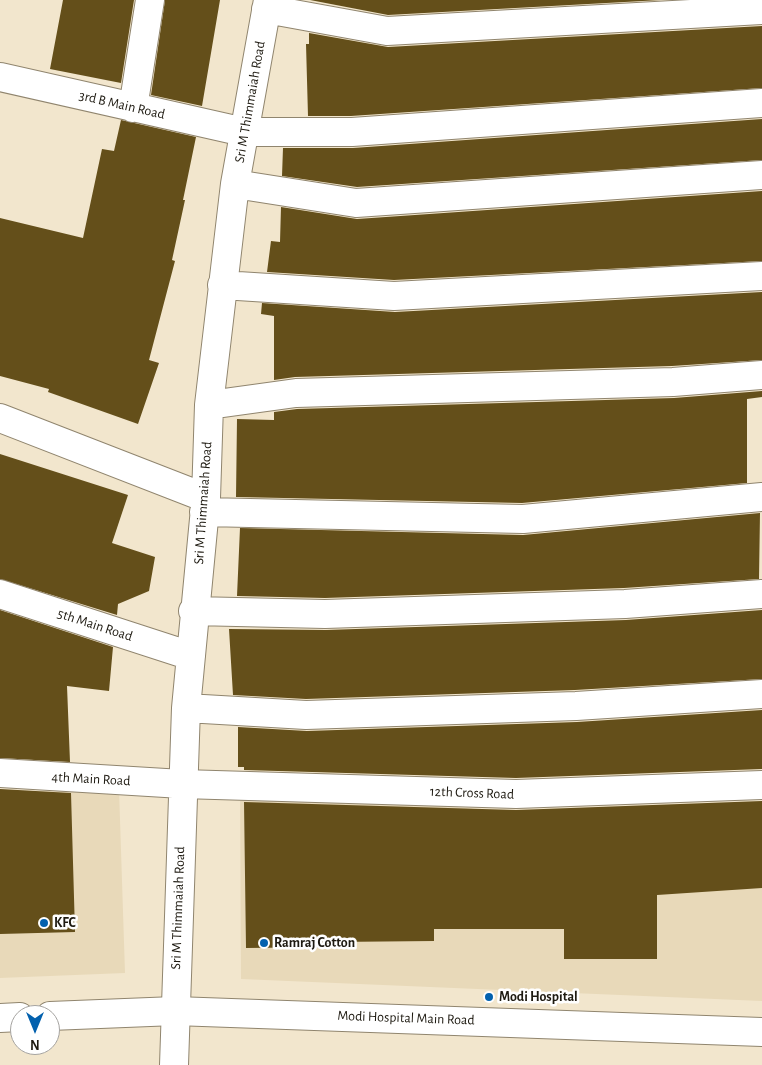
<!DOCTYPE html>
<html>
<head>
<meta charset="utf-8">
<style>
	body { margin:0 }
	#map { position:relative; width:762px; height:1065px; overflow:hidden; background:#f2e6cd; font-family:"Alegreya Sans",sans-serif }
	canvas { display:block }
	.north { position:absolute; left:10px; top:1005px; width:50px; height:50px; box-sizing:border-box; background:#fff; border:1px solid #a5a3a0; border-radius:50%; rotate:180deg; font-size:14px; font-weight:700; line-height:20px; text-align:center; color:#1e1a11 }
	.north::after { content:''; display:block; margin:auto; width:18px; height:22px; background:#0361ae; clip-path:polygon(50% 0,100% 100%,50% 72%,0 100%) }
</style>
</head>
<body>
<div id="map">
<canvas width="762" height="1065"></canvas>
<div class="north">N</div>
</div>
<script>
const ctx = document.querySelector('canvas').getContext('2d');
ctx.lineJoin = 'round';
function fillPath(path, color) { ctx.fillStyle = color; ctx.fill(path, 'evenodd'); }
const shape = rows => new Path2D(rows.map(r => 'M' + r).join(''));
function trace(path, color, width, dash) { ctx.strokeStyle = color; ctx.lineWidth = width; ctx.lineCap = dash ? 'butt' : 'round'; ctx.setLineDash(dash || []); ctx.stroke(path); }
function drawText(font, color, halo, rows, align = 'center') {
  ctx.font = font + ' "Alegreya Sans",sans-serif'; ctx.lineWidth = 5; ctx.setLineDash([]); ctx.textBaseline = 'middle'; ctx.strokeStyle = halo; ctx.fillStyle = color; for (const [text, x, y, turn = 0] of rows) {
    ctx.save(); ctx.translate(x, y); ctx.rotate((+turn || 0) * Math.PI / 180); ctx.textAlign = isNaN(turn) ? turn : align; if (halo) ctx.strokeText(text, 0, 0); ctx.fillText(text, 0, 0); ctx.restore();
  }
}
const built = shape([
	[240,781,482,810,762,828,762,1001,241,979],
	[119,789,125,973,0,978,0,793]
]);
const building = shape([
	[63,0,134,0,121,83,50,69],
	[165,0,220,0,202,106,151,95],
	[310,0,661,0,388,15],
	[762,26,762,88,351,116,308,116,306,44,309,44,309,33,388,47],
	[762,119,762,160,357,187,282,176,283,148,353,148],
	[121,120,196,137,183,200,185,200,172,260,175,261,149,360,159,363,138,424,48,392,49,389,0,376,0,218,83,238,102,149,114,151],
	[762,191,762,261,394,280,267,272,271,241,280,242,281,207,357,219],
	[762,292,762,360,672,366,295,377,274,380,274,316,261,314,262,303,395,312],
	[762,391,762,397,747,399,747,483,522,503,236,497,237,419,274,420,274,412,297,409,674,398],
	[0,454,128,495,112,543,155,557,149,591,118,604,117,615,0,579],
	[760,513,759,579,624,588,325,598,237,596,240,528,523,535],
	[0,610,113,647,109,691,67,686,70,762,0,758],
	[762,610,762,679,575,690,306,699,233,695,229,629,326,630,626,620],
	[762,710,762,769,516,778,244,770,244,767,238,767,238,727,307,731,577,722],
	[0,789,71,793,75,932,0,934],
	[762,801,762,888,657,895,657,959,564,959,564,929,434,929,434,941,333,942,333,947,246,948,244,802,516,810]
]);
const minor = shape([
	[266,9,387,31,762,10],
	[0,77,244,132,352,132,762,103],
	[133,108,150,0],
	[235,184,356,203,762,175],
	[222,285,394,296,762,276],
	[209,405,296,393,673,382,762,375],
	[0,418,206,498],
	[204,512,523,519,762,497],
	[0,594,191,656],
	[193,611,325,614,625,604,762,594],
	[186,708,306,715,576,706,762,694],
	[0,773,182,784,516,794,762,785],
	[174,1065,186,708,206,498,209,405,235,184,268,0]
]);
const major = shape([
	[50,1016,175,1011,762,1032],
	[0,1018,20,1017]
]);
const markers = [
	[44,923,5,"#0361ae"],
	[264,943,5,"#0361ae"],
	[489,997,5,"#0361ae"]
];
const streetNames = [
	["Sri M Thimmaiah Road",250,102,-80],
	["3rd B Main Road",122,105,13],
	["Sri M Thimmaiah Road",203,503,-86],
	["5th Main Road",95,625,18],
	["4th Main Road",91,779,3],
	["12th Cross Road",472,793,2],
	["Sri M Thimmaiah Road",178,908,-88],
	["Modi Hospital Main Road",406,1018,2]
];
const poiNames = [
	["KFC",54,923],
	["Ramraj Cotton",274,943],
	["Modi Hospital",499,997]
];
fillPath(built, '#e8d9b9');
fillPath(building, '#644f1a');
trace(minor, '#90856e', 30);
trace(major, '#90856e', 30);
trace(minor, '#fff', 28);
trace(major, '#fff', 28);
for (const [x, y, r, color] of markers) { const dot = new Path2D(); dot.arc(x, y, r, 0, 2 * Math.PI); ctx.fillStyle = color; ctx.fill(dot); trace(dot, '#fff', 2); }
drawText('14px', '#1e1a11', '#fff', streetNames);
drawText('bold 14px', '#1e1a11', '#fff', poiNames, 'left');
</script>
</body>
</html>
